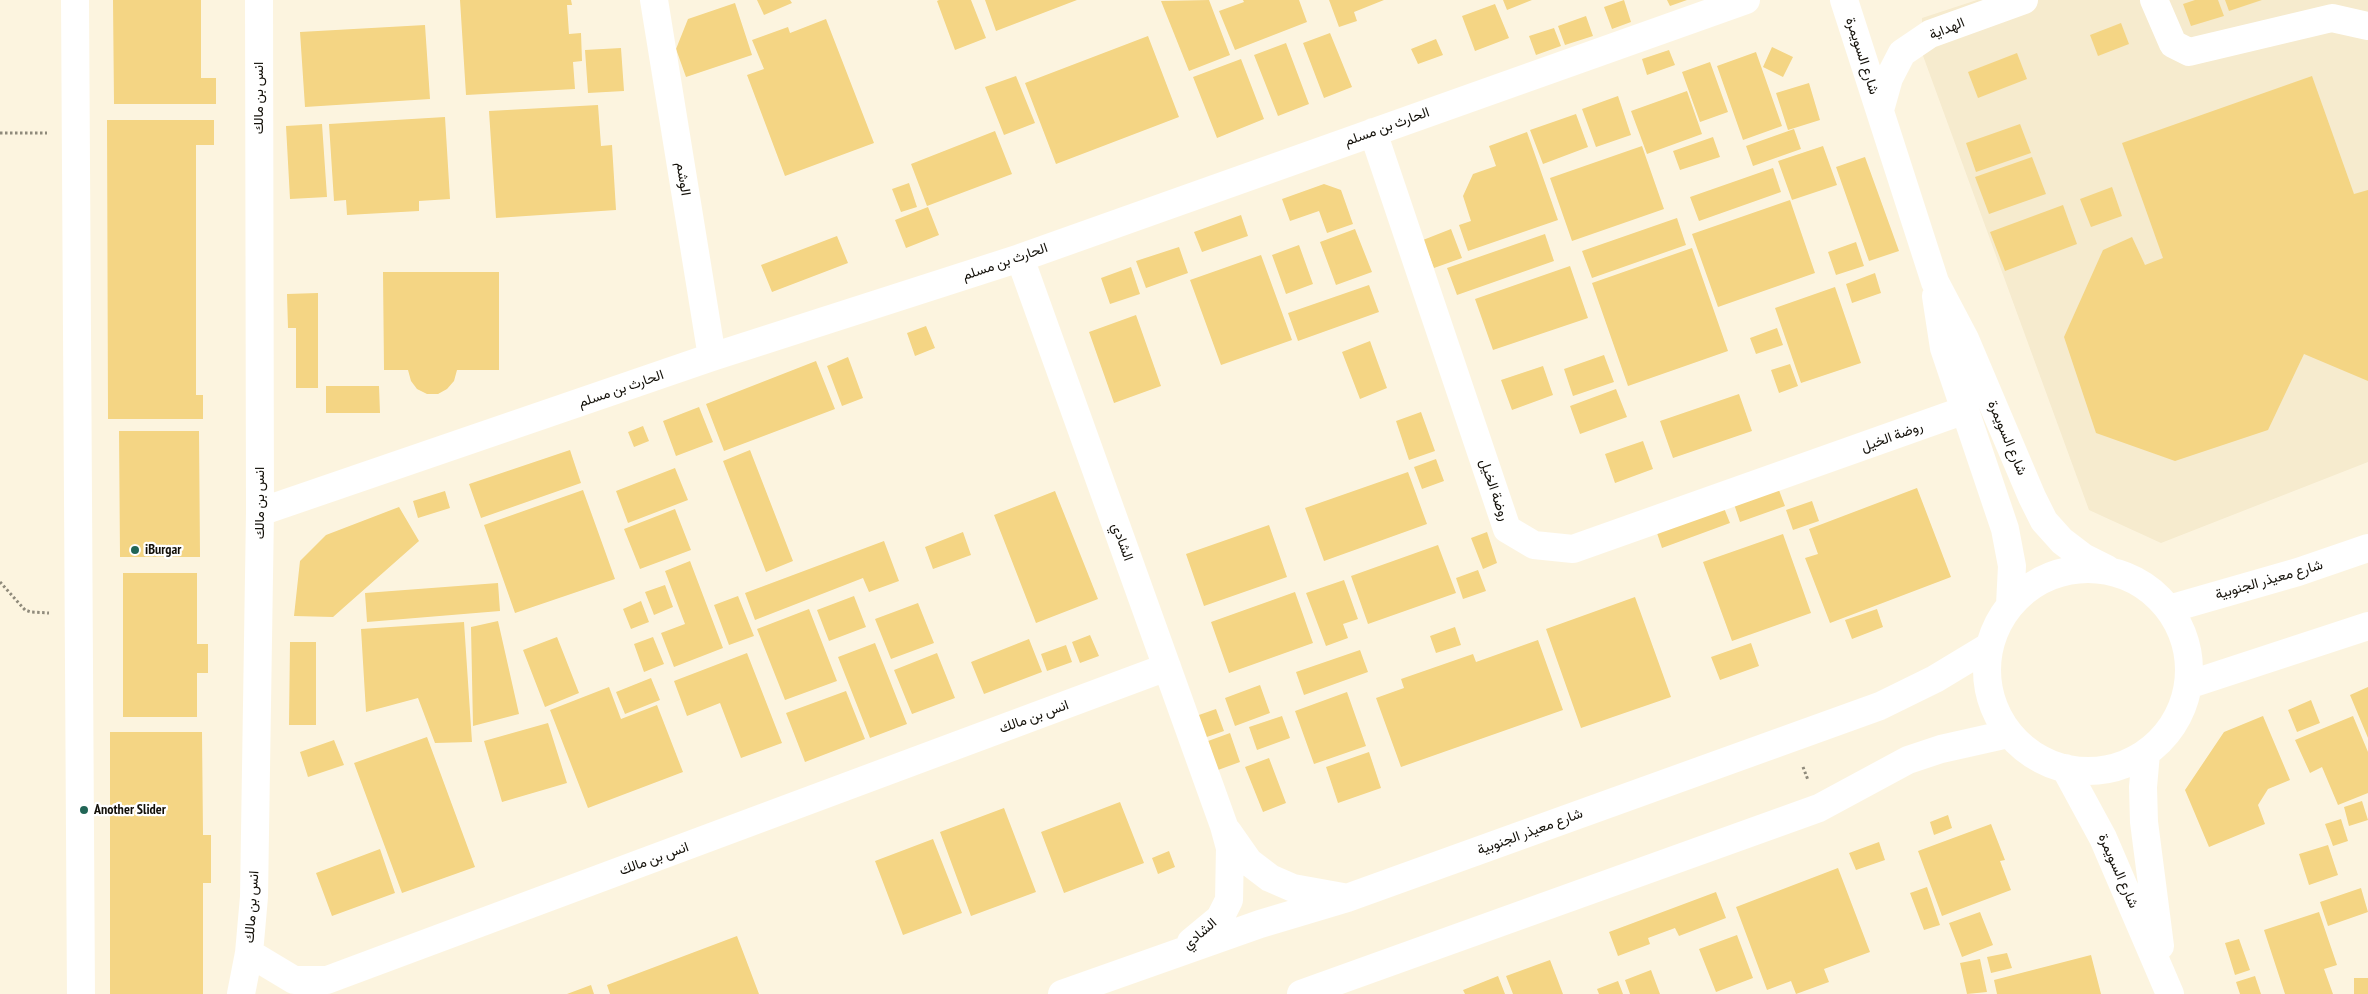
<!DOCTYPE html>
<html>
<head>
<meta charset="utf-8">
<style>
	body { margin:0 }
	canvas { display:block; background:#fcf4df }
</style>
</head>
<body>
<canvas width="2368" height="994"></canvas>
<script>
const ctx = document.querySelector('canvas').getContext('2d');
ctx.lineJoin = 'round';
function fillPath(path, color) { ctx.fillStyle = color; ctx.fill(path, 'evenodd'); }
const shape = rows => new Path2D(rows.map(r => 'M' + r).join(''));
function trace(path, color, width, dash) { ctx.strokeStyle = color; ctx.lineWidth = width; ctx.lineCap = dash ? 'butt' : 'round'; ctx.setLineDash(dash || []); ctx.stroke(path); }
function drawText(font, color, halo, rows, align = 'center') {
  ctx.font = font + ' "PT Sans Narrow",Vazirmatn,sans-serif'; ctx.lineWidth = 4.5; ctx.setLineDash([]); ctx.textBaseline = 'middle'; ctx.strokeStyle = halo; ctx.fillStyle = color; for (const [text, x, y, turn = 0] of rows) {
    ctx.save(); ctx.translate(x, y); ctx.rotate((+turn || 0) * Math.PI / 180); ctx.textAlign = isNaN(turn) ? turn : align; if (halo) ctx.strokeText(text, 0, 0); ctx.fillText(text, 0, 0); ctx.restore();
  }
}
const built = shape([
	[1977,0,2368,0,2368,462,2161,543,2089,510,1922,53,1922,18]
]);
const building = shape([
	[113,0,201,0,201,78,216,78,216,104,114,104],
	[460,0,571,0,572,5,567,5,569,34,581,33,582,61,573,62,575,89,466,95],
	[757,0,790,0,792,3,764,15],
	[939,0,971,0,986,38,955,50,937,1],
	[985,0,1077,0,996,31],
	[1209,0,1230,55,1189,71,1161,1],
	[1243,0,1299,0,1307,22,1235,50,1219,11,1244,2],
	[1329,0,1384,0,1354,12,1357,21,1339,27],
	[1503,0,1532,0,1507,10],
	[1624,0,1631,22,1612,29,1604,7],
	[1667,0,1687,0,1670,6],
	[2195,0,2218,0,2224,16,2191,26,2183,4],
	[2225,0,2262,0,2229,11],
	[735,3,752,55,686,77,676,49,688,19],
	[1495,4,1509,38,1475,51,1462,16],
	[1586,16,1593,36,1565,45,1558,26],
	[826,19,874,143,785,176,747,75,764,69,752,40,788,27,790,33],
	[2121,23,2129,44,2098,56,2090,35],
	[425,25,430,99,305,107,300,32],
	[1554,28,1561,46,1536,55,1529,36],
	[1330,33,1352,87,1324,98,1303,43],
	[1148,36,1179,117,1056,164,1025,83],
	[1436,39,1443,55,1418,64,1411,49],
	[1286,43,1309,104,1278,116,1254,55],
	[1772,47,1793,57,1783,77,1763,67],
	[621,48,624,91,588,93,585,50],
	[1669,50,1675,65,1647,75,1642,59],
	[1756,52,1782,126,1743,140,1717,66],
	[2017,53,2027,79,1978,98,1968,72],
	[1241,59,1264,119,1217,138,1193,77],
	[1710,62,1728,112,1700,122,1682,72],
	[1016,76,1035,123,1004,135,985,87],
	[2312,76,2354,194,2368,190,2368,381,2304,354,2268,430,2175,461,2096,433,2064,337,2103,250,2132,237,2145,265,2163,258,2122,143],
	[1809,83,1820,120,1788,130,1776,93],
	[1687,91,1702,134,1647,154,1631,111],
	[1618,96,1631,135,1596,147,1582,109],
	[598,105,601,146,612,145,616,210,496,218,489,111],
	[1576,114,1588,147,1543,164,1530,130],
	[445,117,450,199,419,201,419,211,347,215,346,200,334,201,329,124],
	[107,120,214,120,214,145,196,145,196,395,203,395,203,419,108,419],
	[322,124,327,197,290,199,286,126],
	[2020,124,2031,153,1976,172,1966,143],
	[1794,129,1801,149,1753,166,1746,146],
	[995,131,1012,174,927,206,911,164],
	[1527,132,1558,220,1468,251,1459,225,1471,221,1463,196,1473,174,1496,166,1489,146],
	[1713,137,1720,157,1680,170,1673,151],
	[1642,146,1664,209,1572,241,1550,178],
	[1823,146,1837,185,1792,200,1778,161],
	[1865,157,1899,251,1869,261,1836,167],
	[2032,157,2046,194,1989,214,1975,177],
	[1773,168,1781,192,1699,221,1690,197],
	[909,183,917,207,901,212,892,189],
	[1324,184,1341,190,1353,224,1327,233,1319,211,1290,221,1282,199],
	[2112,187,2122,216,2091,227,2080,199],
	[1790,200,1815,273,1718,307,1692,234],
	[2063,205,2077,244,2005,271,1990,232],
	[928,207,939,235,906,248,895,220],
	[1241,215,1248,236,1202,252,1194,232],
	[1677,218,1686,245,1592,278,1582,251],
	[1355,229,1372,272,1336,285,1320,242],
	[1451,229,1462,258,1434,268,1423,240],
	[1545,234,1554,261,1457,295,1447,268],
	[837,236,848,263,772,292,761,265],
	[1856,242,1864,266,1836,275,1828,252],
	[1299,245,1313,284,1286,294,1272,255],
	[1179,247,1188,273,1146,288,1136,261],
	[1692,248,1728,351,1628,386,1592,283],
	[1261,255,1292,340,1221,365,1190,280],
	[1570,266,1588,318,1493,350,1475,299],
	[1131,267,1140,294,1110,304,1101,278],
	[383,272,499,272,499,370,457,370,454,381,447,389,438,394,427,394,417,389,411,381,408,370,384,370],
	[1875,273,1881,293,1852,303,1846,284],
	[1369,285,1379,312,1298,341,1288,313],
	[1835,287,1861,363,1801,383,1775,308],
	[318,293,318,388,296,388,296,328,288,328,287,294],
	[1136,315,1161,386,1114,403,1089,332],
	[926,326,935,348,915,356,907,333],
	[1777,328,1783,345,1756,354,1750,338],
	[1370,341,1387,388,1360,399,1342,352],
	[1604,355,1614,382,1573,396,1564,369],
	[848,357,863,398,842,406,827,366],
	[816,361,835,409,724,451,706,404],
	[1790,364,1798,386,1779,393,1771,370],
	[1543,366,1553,395,1512,410,1501,380],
	[326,386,379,386,380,413,326,413],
	[1616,389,1627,417,1580,434,1570,406],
	[1739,394,1752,431,1673,458,1660,421],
	[699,407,713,442,676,456,663,421],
	[1421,412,1435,451,1409,460,1396,421],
	[643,426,649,441,634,447,628,432],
	[119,431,199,431,200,557,120,557],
	[1643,441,1653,469,1615,483,1605,454],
	[570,450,581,483,481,518,469,484],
	[750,450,793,561,766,572,723,461],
	[1436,459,1444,481,1422,489,1414,467],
	[675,468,688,500,628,523,616,491],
	[1408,472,1427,524,1324,561,1305,508],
	[1777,485,1785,506,1740,522,1733,501],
	[1917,488,1951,577,1830,623,1805,558,1818,554,1809,529],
	[583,490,615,579,515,613,484,525],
	[445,491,450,508,418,518,413,501],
	[1055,491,1098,599,1036,623,994,515],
	[1812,501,1819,521,1793,530,1786,510],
	[1722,503,1730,523,1662,548,1655,527],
	[399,507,419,541,333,617,294,616,300,561,326,535],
	[675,509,691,550,640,569,624,529],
	[1269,525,1287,577,1204,606,1186,554],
	[963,532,971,555,933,569,925,547],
	[1487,532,1497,563,1483,569,1471,538],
	[1783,534,1811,613,1732,641,1703,562],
	[884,541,899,581,869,592,863,578,755,620,745,593],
	[1438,545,1456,593,1368,624,1351,576],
	[690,561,723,648,674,667,661,633,685,624,665,571],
	[1478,570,1486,591,1463,599,1456,578],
	[123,573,197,573,197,644,208,644,208,673,197,673,197,717,123,717],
	[1344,580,1358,619,1343,624,1348,638,1326,646,1306,593],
	[498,583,500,611,367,622,365,593],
	[665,585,673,607,654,615,645,592],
	[1295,592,1313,643,1229,673,1211,622],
	[738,596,754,636,729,645,714,605],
	[854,596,866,627,829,641,817,610],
	[1635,597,1671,697,1581,728,1546,629],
	[641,601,649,622,631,629,623,609],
	[918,603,934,643,891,659,875,619],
	[809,609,837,681,785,700,757,629],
	[1877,609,1883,627,1852,639,1845,620],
	[498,621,519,714,473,726,471,627],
	[464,622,472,742,435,743,418,698,366,712,361,629],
	[1455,627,1461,645,1436,653,1430,636],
	[1090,635,1099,656,1080,663,1072,642],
	[557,637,579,693,545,707,523,650],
	[653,637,664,664,644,672,634,644],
	[1029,639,1042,672,984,694,971,662],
	[1538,640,1563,710,1401,767,1376,698,1404,688,1401,679,1473,654,1476,662],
	[290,642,316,642,316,725,289,725],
	[875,643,907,724,870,738,838,657],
	[1751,643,1759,666,1720,680,1711,657],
	[1066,645,1072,662,1047,671,1041,654],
	[1360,650,1368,672,1304,695,1296,672],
	[747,653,782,743,741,758,720,703,687,716,674,681],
	[937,653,955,698,912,714,894,670],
	[651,678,660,700,625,714,616,692],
	[1260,685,1270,713,1235,726,1225,698],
	[609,687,621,719,657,705,683,772,588,808,550,710],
	[2368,687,2368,738,2350,695],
	[846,691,865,739,805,762,786,713],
	[1347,692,1366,746,1314,764,1295,711],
	[2311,700,2320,723,2297,732,2288,710],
	[1216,709,1224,731,1204,738,1196,716],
	[1282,716,1290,738,1257,750,1249,727],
	[2263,716,2290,780,2268,789,2258,805,2265,824,2209,847,2185,790,2224,732],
	[2353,716,2368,752,2368,793,2338,805,2322,767,2310,773,2295,740],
	[548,723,567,783,502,802,484,741],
	[110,732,202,732,203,835,211,835,211,883,203,883,203,994,110,994],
	[1230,733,1240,762,1218,770,1208,741],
	[427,737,475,867,402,893,354,763],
	[334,740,344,765,308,777,300,752],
	[1369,752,1381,788,1338,803,1326,767],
	[1269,758,1286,803,1263,812,1245,767],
	[2362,801,2368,820,2349,826,2344,807],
	[1120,802,1144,863,1064,893,1041,832],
	[1004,808,1036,892,971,916,940,832],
	[1948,815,1952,828,1934,835,1930,822],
	[2341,819,2348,841,2333,846,2325,824],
	[1991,824,2005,860,2000,861,2011,890,1942,916,1918,851],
	[933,839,962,913,903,935,875,861],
	[1879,842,1885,860,1856,870,1849,853],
	[2328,845,2338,875,2309,885,2299,854],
	[380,849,395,893,332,916,316,873],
	[1169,851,1175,867,1158,874,1152,858],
	[1838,868,1870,952,1824,969,1829,982,1796,994,1791,981,1767,990,1736,907],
	[1927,887,1940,925,1924,930,1910,893],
	[2361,888,2368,912,2328,926,2320,902],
	[1716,892,1726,918,1679,936,1675,928,1648,938,1650,944,1618,956,1609,932],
	[1980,912,1993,945,1962,957,1949,923],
	[2319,912,2337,965,2324,969,2333,994,2285,994,2264,930],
	[1737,935,1753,978,1716,992,1699,949],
	[737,936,759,994,610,994,607,985],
	[2239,939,2250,970,2235,975,2225,943],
	[2007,953,2012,968,1991,973,1987,957],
	[2091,955,2101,994,1997,994,1994,980],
	[1980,959,1987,992,1967,994,1960,963],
	[1550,960,1563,994,1513,994,1506,976],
	[1651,970,1660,994,1630,994,1625,980],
	[1498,976,1505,994,1465,994,1463,990],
	[2255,976,2261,994,2240,994,2236,982],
	[2354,978,2368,978,2368,994,2354,994],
	[1618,981,1623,994,1599,994,1597,989],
	[591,985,594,994,567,994]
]);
const path = shape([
	[0,133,47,133],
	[0,582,25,610,31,612,49,613],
	[1803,767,1808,780]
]);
const minor = shape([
	[75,0,81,994],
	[259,0,260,512,254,897,249,953,294,980,327,980,1167,667],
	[654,0,712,357],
	[1844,0,1935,282,1965,339,2032,497,2044,521,2062,541,2083,557,2107,569],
	[2154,0,2173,44,2189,52,2332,18,2368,26],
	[1880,110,1889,78,1902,53,1930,34,2024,0],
	[1373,132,1507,529,1534,545,1573,549,1965,410],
	[1020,258,1224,826,1230,848,1229,900,1220,918,1191,942],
	[1936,296,1944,348,2005,529,2012,566,2010,605],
	[260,512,712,357,1020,258,1746,0],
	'1987 670a101 101 0 1 1 202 0a101 101 0 1 1-202 0Z',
	[2169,609,2298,572,2368,548],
	[2188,685,2368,626],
	[2146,753,2143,787,2144,822,2160,946],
	[2065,768,2103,838,2170,994],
	[1228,832,1249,862,1270,878,1293,888,1343,897],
	[241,994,249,953],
	[1062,994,1260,924,1347,898,1880,706,1935,679,1988,647],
	[1301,994,1819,808,1908,760,1941,749,2008,734]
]);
const markers = [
	[135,550,5,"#216556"],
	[84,810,5,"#216556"]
];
const streetNames = [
	["الهداية",1947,29,-22],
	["شارع السويمرة",1862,56,72],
	["انس بن مالك",259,98,-90],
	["الحارث بن مسلم",1387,127,-20],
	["الوشم",683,179,81],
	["الحارث بن مسلم",1005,262,-19],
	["الحارث بن مسلم",621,389,-19],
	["روضة الخيل",1892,437,-20],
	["شارع السويمرة",2007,438,67],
	["روضة الخيل",1494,490,71],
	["انس بن مالك",260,503,-90],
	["الشادي",1122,542,70],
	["شارع معيذر الجنوبية",2269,580,-16],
	["انس بن مالك",1034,717,-20],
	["شارع معيذر الجنوبية",1530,832,-20],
	["انس بن مالك",654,859,-20],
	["شارع السويمرة",2118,871,66],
	["انس بن مالك",252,907,-86],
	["الشادي",1200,934,-41]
];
const poiNames = [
	["iBurgar",145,550],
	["Another Slider",94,810]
];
fillPath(built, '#f6ebce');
fillPath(building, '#f4d584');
trace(path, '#8f8a7b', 3, [2.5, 2.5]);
trace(minor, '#fff', 28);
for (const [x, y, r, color] of markers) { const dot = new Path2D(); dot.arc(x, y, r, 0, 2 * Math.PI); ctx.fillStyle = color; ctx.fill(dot); trace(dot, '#fff', 2); }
drawText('14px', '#131009', '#fff', streetNames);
drawText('bold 14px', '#131009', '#fff', poiNames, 'left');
</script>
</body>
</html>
